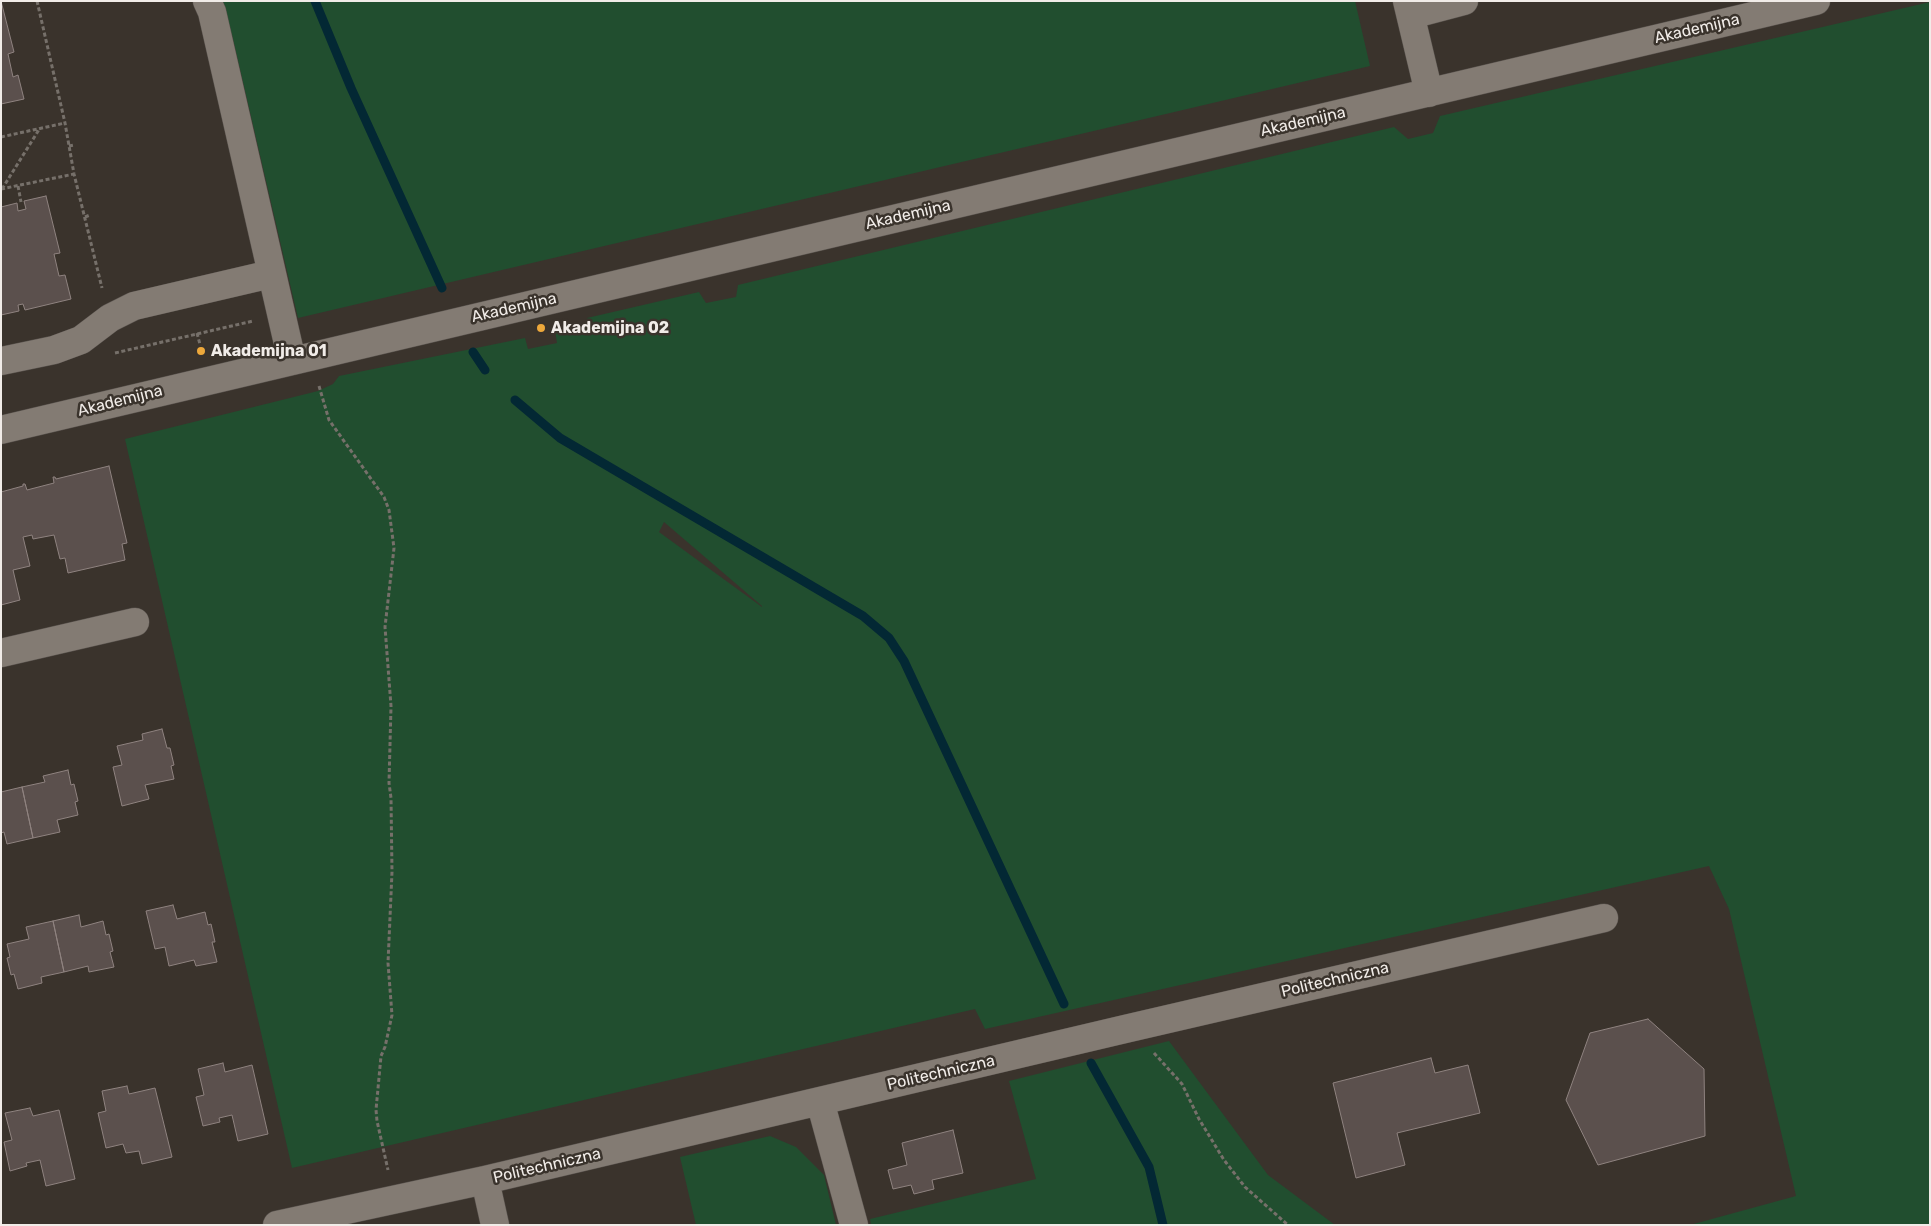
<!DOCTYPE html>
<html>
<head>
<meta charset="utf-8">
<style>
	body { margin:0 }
	#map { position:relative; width:1931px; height:1226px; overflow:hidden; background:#3a332c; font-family:Rubik,sans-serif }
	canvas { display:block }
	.frame { position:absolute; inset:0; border:2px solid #f1ece8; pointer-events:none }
</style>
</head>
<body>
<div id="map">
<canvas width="1931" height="1226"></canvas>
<div class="frame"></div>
</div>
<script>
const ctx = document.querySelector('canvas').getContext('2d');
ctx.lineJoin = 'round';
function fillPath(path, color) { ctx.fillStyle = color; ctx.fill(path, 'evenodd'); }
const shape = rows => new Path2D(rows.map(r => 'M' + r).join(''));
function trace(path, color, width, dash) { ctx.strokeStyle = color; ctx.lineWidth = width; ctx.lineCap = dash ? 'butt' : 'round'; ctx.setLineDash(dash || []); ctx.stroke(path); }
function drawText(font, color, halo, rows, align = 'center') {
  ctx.font = font + ' Rubik,sans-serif'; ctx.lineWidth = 5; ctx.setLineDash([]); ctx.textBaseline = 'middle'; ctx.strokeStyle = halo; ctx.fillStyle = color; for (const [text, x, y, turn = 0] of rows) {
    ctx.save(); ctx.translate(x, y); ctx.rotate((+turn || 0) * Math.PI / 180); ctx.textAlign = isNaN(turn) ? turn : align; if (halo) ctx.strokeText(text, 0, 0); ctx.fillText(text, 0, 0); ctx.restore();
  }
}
const green = shape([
	[216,1,1355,1,1370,66,298,318,232,35],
	[1930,2,1930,1225,1690,1225,1796,1196,1729,909,1709,866,985,1029,975,1009,292,1168,125,439,318,391,333,384,339,376,525,338,528,349,557,343,555,331,589,324,587,318,699,292,706,303,736,297,738,285,1394,127,1408,139,1433,133,1440,116],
	[664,522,762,606,762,607,659,532],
	[1169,1041,1268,1175,1335,1225,871,1225,870,1219,1036,1179,1009,1081],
	[770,1136,796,1147,824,1175,836,1225,696,1225,680,1157]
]);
const stream = shape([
	[315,1,351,88,442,288],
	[473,352,485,370],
	[515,400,560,438,863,616,889,638,904,661,1064,1004],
	[1091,1063,1149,1167,1163,1225]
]);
const building = shape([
	[1,1,14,52,8,54,13,77,18,75,24,99,1,104,1,1],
	[46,196,60,253,54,254,59,276,65,275,71,299,25,310,23,304,18,305,19,311,1,315,1,207,17,203,18,211,26,209,24,201,46,196],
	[109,466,127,543,122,544,125,560,68,573,65,558,60,559,54,535,33,539,32,535,23,537,30,566,13,570,20,600,1,605,1,492,23,486,23,484,25,484,27,490,54,483,53,477,55,477,56,479,109,466],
	[162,729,167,748,170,748,174,765,171,766,174,779,145,785,149,799,122,806,113,767,122,765,117,746,143,740,142,734,162,729],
	[68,770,71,785,74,784,78,801,75,802,78,815,57,820,60,832,33,838,22,787,45,782,43,776,68,770],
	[22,787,33,838,7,844,4,832,1,833,1,792,22,787],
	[173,905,177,919,205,912,208,925,211,924,215,942,212,942,217,962,196,966,194,960,169,966,165,947,155,949,146,911,173,905],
	[79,915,81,927,103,921,106,935,109,934,113,951,110,952,114,967,89,972,88,966,64,972,53,921,79,915],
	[53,921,64,972,41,977,42,983,18,989,14,974,11,975,7,958,10,957,7,944,29,939,26,927,53,921],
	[1648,1019,1704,1069,1705,1136,1598,1165,1566,1100,1590,1033,1648,1019],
	[1431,1058,1435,1073,1468,1065,1480,1113,1397,1133,1405,1165,1356,1178,1333,1083,1431,1058],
	[223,1063,225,1072,252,1065,268,1134,238,1141,232,1115,219,1118,220,1122,203,1126,196,1097,204,1095,198,1069,223,1063],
	[127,1086,129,1094,155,1088,172,1157,142,1164,139,1151,126,1153,123,1144,106,1148,98,1113,106,1111,102,1091,127,1086],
	[30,1108,33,1116,59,1110,75,1179,46,1186,40,1160,26,1163,27,1166,10,1171,4,1142,12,1140,5,1113,30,1108],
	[953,1130,963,1173,932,1180,934,1189,914,1194,911,1185,893,1189,888,1170,907,1165,902,1143,953,1130]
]);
const path = shape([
	[37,1,65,123,74,174,102,288],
	[1,137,65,123],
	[69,146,74,145],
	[18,186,21,202],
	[1,189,74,174],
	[2,189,40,128],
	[85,217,90,215],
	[197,333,202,352],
	[115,353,253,321],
	[319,386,329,420,384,497,389,510,394,548,385,627,391,706,389,783,391,798,392,872,388,963,392,1015,385,1047,381,1056,376,1110,377,1121,388,1170],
	[1154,1053,1182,1084,1199,1119,1224,1160,1245,1187,1288,1225]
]);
const minor = shape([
	[207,1,212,12,292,361],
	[1407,1,1429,93],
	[1411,15,1464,1],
	[1,361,54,350,81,340,110,318,134,306,271,274],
	[1,430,1816,1],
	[1,653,135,622],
	[820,1101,854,1225],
	[485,1180,495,1225],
	[277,1225,485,1180,1125,1029,1604,918]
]);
const markers = [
	[541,328,5,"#eda83b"],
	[201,351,5,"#eda83b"]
];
const streetNames = [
	["Akademijna",1697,29,-13],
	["Akademijna",1303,122,-13],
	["Akademijna",908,215,-13],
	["Akademijna",514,308,-13],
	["Akademijna",120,401,-14],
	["Politechniczna",1335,980,-13],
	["Politechniczna",941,1073,-13],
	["Politechniczna",547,1166,-13]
];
const poiNames = [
	["Akademijna 02",551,328],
	["Akademijna 01",211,351]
];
fillPath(green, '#214e2f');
trace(stream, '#032834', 9);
fillPath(building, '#5b504d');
trace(building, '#8f8380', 1);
trace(minor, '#57514c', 29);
trace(path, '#76706a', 3, [4, 2.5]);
trace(minor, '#837b73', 28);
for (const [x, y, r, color] of markers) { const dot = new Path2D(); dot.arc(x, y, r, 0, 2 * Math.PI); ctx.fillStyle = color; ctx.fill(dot); trace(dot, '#3a332c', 2); }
drawText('16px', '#f1ece8', '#3a332c', streetNames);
drawText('bold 16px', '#f1ece8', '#3a332c', poiNames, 'left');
</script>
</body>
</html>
